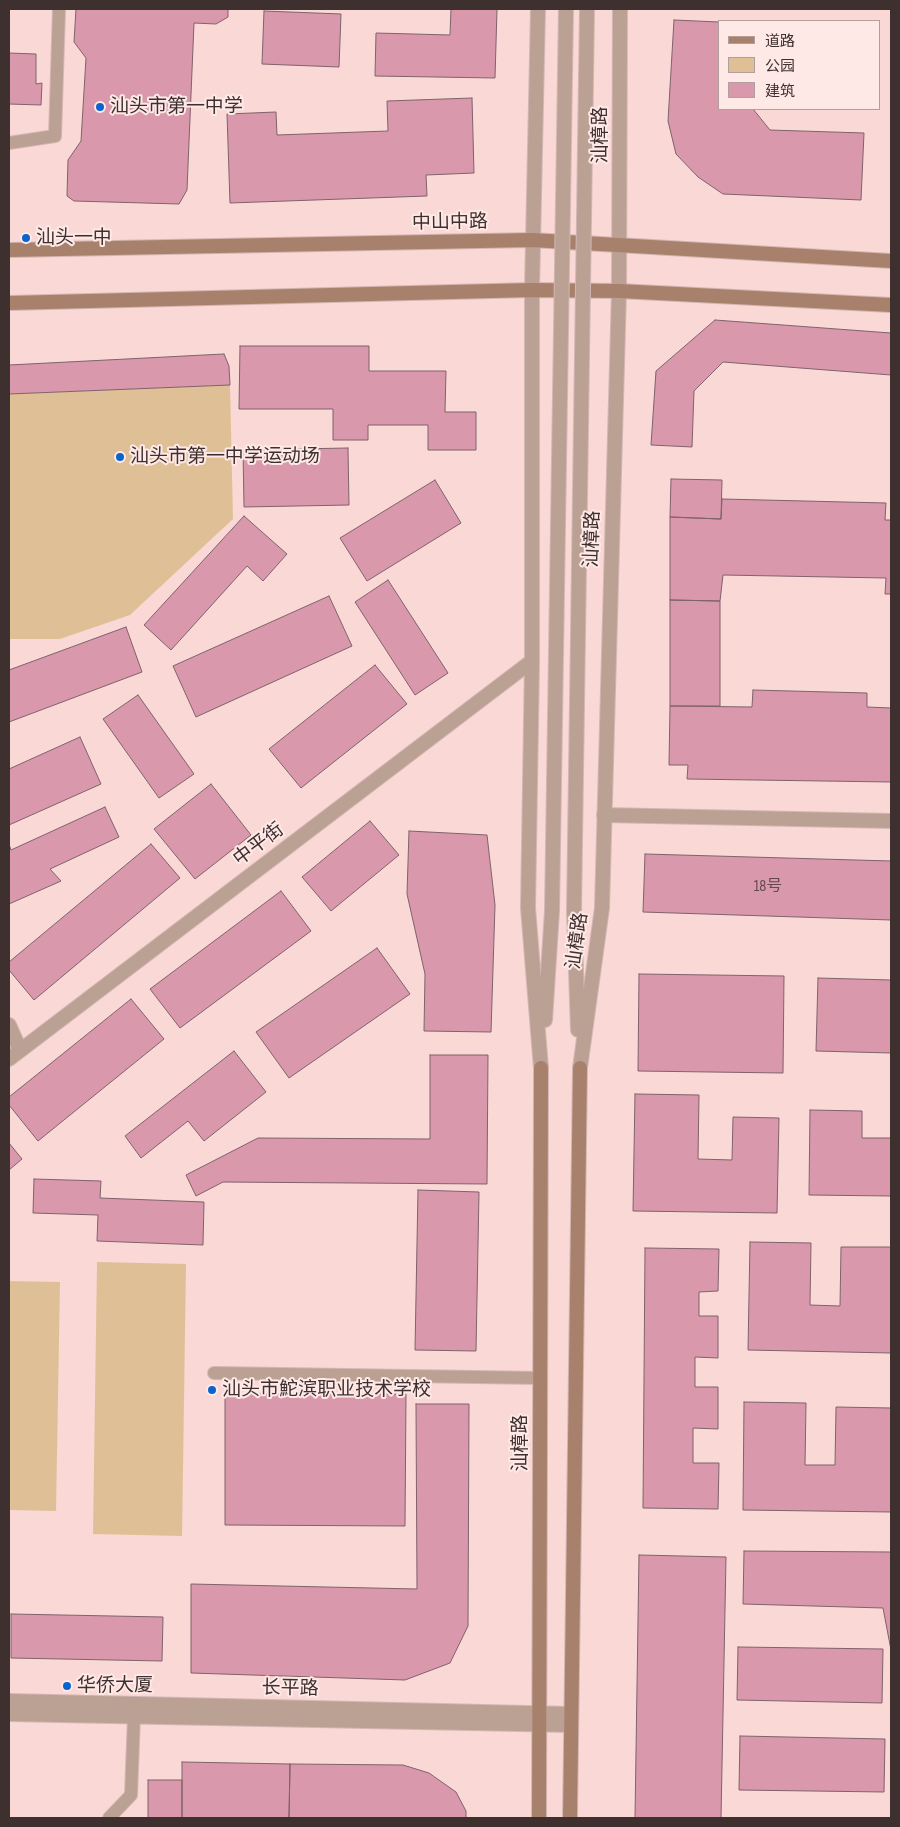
<!DOCTYPE html>
<html>
<head>
<meta charset="utf-8">
<style>
	body { margin:0 }
	#map { position:relative; width:900px; height:1827px; overflow:hidden; background:#fad8d5; font-family:"Sofia Sans Condensed","Noto Sans SC",sans-serif }
	canvas { display:block }
	.frame { position:absolute; inset:0; border:10px solid #3d302f; pointer-events:none }
	.legend { position:absolute; left:718px; top:20px; width:162px; height:90px; box-sizing:border-box; background:#fee9e7; border:1px solid #b19f9d; margin:0; padding:6px 9px; list-style:none; font-size:15px; color:#3d302f }
	.legend li { display:flex; align-items:center; gap:10px; height:25px }
	.legend b { width:25px; border:1px solid #b19f9d }
</style>
</head>
<body>
<div id="map">
<canvas width="900" height="1827"></canvas>
<div class="frame"></div>
<ul class="legend">
<li><b style="height:6px;background:#a8816d"></b>道路</li>
<li><b style="height:14px;background:#dfc096"></b>公园</li>
<li><b style="height:14px;background:#d998ac"></b>建筑</li>
</ul>
</div>
<script>
const ctx = document.querySelector('canvas').getContext('2d');
ctx.lineJoin = 'round';
function fillPath(path, color) { ctx.fillStyle = color; ctx.fill(path, 'evenodd'); }
const shape = rows => new Path2D(rows.map(r => 'M' + r).join(''));
function trace(path, color, width, dash) { ctx.strokeStyle = color; ctx.lineWidth = width; ctx.lineCap = dash ? 'butt' : 'round'; ctx.setLineDash(dash || []); ctx.stroke(path); }
function drawText(font, color, halo, rows, align = 'center') {
  ctx.font = font + ' "Sofia Sans Condensed","Noto Sans SC",sans-serif'; ctx.lineWidth = 4; ctx.setLineDash([]); ctx.textBaseline = 'middle'; ctx.strokeStyle = halo; ctx.fillStyle = color; for (const [text, x, y, turn = 0] of rows) {
    ctx.save(); ctx.translate(x, y); ctx.rotate((+turn || 0) * Math.PI / 180); ctx.textAlign = isNaN(turn) ? turn : align; if (halo) ctx.strokeText(text, 0, 0); ctx.fillText(text, 0, 0); ctx.restore();
  }
}
const green = shape([
	[230,385,233,519,130,615,60,639,9,639,9,394],
	[97,1262,186,1264,182,1536,93,1534],
	[9,1281,60,1282,56,1511,9,1510]
]);
const building = shape([
	[76,9,228,9,228,17,216,24,194,23,187,190,179,204,74,201,67,196,68,160,81,141,86,58,74,42,76,9],
	[451,9,497,9,495,78,375,76,376,33,450,35,451,9],
	[264,11,341,14,339,67,262,64,264,11],
	[674,20,719,22,719,109,753,109,770,130,864,133,861,200,723,194,698,177,676,154,668,121,674,20],
	[9,53,36,54,36,84,42,83,41,105,9,104,9,53],
	[472,98,474,173,426,175,427,196,230,203,227,114,276,112,277,135,388,131,387,101,472,98],
	[715,320,891,333,891,375,723,362,694,391,692,447,651,445,656,371,715,320],
	[240,346,369,346,369,371,446,371,445,412,476,412,476,450,428,450,428,425,368,425,368,440,333,440,333,409,239,409,240,346],
	[224,354,229,366,230,385,9,394,9,365,224,354],
	[348,448,349,505,244,507,243,450,348,448],
	[671,479,722,480,721,519,670,517,671,479],
	[435,480,461,523,367,581,340,538,435,480],
	[722,499,886,503,885,520,891,520,891,594,885,594,886,578,723,575,720,601,670,600,670,517,721,519,722,499],
	[244,516,287,554,263,581,247,566,171,650,144,625,244,516],
	[388,580,448,673,415,695,355,602,388,580],
	[329,596,352,646,196,717,173,666,329,596],
	[670,600,720,601,720,706,670,706,670,600],
	[126,627,142,672,9,722,9,670,126,627],
	[375,665,407,704,301,788,269,749,375,665],
	[753,690,867,693,867,707,891,708,891,782,687,779,688,765,669,765,670,706,752,707,753,690],
	[138,695,194,774,159,798,103,719,138,695],
	[80,737,101,784,9,825,9,769,80,737],
	[211,784,251,835,195,879,154,829,211,784],
	[105,807,119,837,50,869,61,881,9,904,9,844,11,850,105,807],
	[370,821,399,855,331,911,302,877,370,821],
	[409,831,487,835,495,905,491,1032,424,1031,425,974,407,894,409,831],
	[151,844,180,878,34,1000,9,970,9,962,151,844],
	[645,854,891,861,891,920,643,912,645,854],
	[281,891,311,931,180,1028,150,989,281,891],
	[377,948,410,994,289,1078,256,1032,377,948],
	[639,974,784,976,783,1073,638,1071,639,974],
	[818,978,891,980,891,1053,816,1051,818,978],
	[131,999,164,1039,38,1141,9,1105,9,1097,131,999],
	[234,1051,266,1092,204,1141,188,1121,141,1158,125,1136,234,1051],
	[430,1055,488,1055,487,1184,223,1182,196,1196,186,1175,258,1138,430,1139,430,1055],
	[635,1094,699,1095,698,1159,732,1160,733,1117,779,1118,777,1213,633,1211,635,1094],
	[810,1110,862,1111,862,1138,891,1138,891,1196,809,1195,810,1110],
	[9,1143,22,1159,9,1170,9,1143],
	[34,1179,101,1181,100,1198,204,1202,203,1245,97,1241,98,1215,33,1213,34,1179],
	[418,1190,479,1192,476,1351,415,1350,418,1190],
	[750,1242,811,1243,810,1305,840,1306,841,1247,891,1247,891,1353,748,1350,750,1242],
	[645,1248,719,1249,718,1291,699,1292,699,1316,718,1316,718,1358,695,1357,695,1387,718,1387,718,1429,693,1428,693,1463,719,1463,718,1509,643,1508,645,1248],
	[225,1394,406,1394,405,1526,225,1525,225,1394],
	[744,1402,806,1403,805,1465,835,1465,836,1407,891,1408,891,1512,743,1510,744,1402],
	[416,1404,469,1404,468,1626,450,1663,405,1680,191,1673,191,1584,417,1589,416,1404],
	[744,1551,891,1552,891,1650,883,1608,743,1604,744,1551],
	[639,1555,726,1557,721,1818,635,1818,639,1555],
	[11,1614,163,1617,162,1661,11,1658,11,1614],
	[738,1647,883,1649,882,1703,737,1700,738,1647],
	[740,1736,885,1739,884,1792,739,1790,740,1736],
	[182,1762,290,1764,289,1818,182,1818,182,1762],
	[290,1764,403,1765,429,1773,456,1792,466,1811,466,1818,289,1818,290,1764],
	[148,1780,182,1780,182,1818,148,1818,148,1780]
]);
const service = shape([
	[9,143,55,136,59,9],
	[214,1373,540,1378],
	[109,1818,131,1795,134,1716]
]);
const minor = shape([
	[604,815,891,821],
	[9,1025,20,1050],
	[9,1059,532,661]
]);
const tertiary = shape([
	[538,9,532,290,532,661,528,908,541,1068],
	[574,911,578,1030],
	[545,1020,552,911],
	[580,1068,602,908,619,291,620,9],
	[9,1701,570,1714],
	[9,1714,571,1725]
]);
const secondary = shape([
	[9,250,532,240,891,261],
	[9,303,532,290,619,291,891,305],
	[539,1818,541,1068],
	[570,1818,580,1068]
]);
const tertiaryBridge = shape([
	[552,911,566,9],
	[574,911,587,9]
]);
const markers = [
	[100,107,5,"#0a64ce"],
	[26,238,5,"#0a64ce"],
	[120,457,5,"#0a64ce"],
	[212,1390,5,"#0a64ce"],
	[67,1686,5,"#0a64ce"]
];
const numberNames = [
	["18号",768,887]
];
const poiNames = [
	["汕头市第一中学",110,107],
	["汕头一中",36,238],
	["汕头市第一中学运动场",130,457],
	["汕头市鮀滨职业技术学校",222,1390],
	["华侨大厦",77,1686]
];
const streetNames = [
	["汕樟路",601,135,-90],
	["中山中路",450,223,-1],
	["汕樟路",593,539,-88],
	["中平街",259,845,-37],
	["汕樟路",578,941,-82],
	["汕樟路",521,1443,-90],
	["长平路",290,1689,1]
];
fillPath(green, '#dfc096');
fillPath(building, '#d998ac');
trace(building, '#7f626b', 1);
trace(service, '#d4b6b4', 14);
trace(minor, '#d4b6b4', 16);
trace(tertiary, '#d4b6b4', 16);
trace(secondary, '#d4b6b4', 16);
trace(service, '#bba193', 12);
trace(minor, '#bba193', 14);
trace(tertiary, '#bba193', 14);
trace(secondary, '#a8816d', 14);
trace(tertiaryBridge, '#d4b6b4', 16, []);
trace(tertiaryBridge, '#bba193', 14);
for (const [x, y, r, color] of markers) { const dot = new Path2D(); dot.arc(x, y, r, 0, 2 * Math.PI); ctx.fillStyle = color; ctx.fill(dot); trace(dot, '#fee9e7', 2); }
drawText('16px', '#644a4e', null, numberNames);
drawText('19px', '#3d302f', '#fee9e7', poiNames, 'left');
drawText('19px', '#3d302f', '#fee9e7', streetNames);
</script>
</body>
</html>
